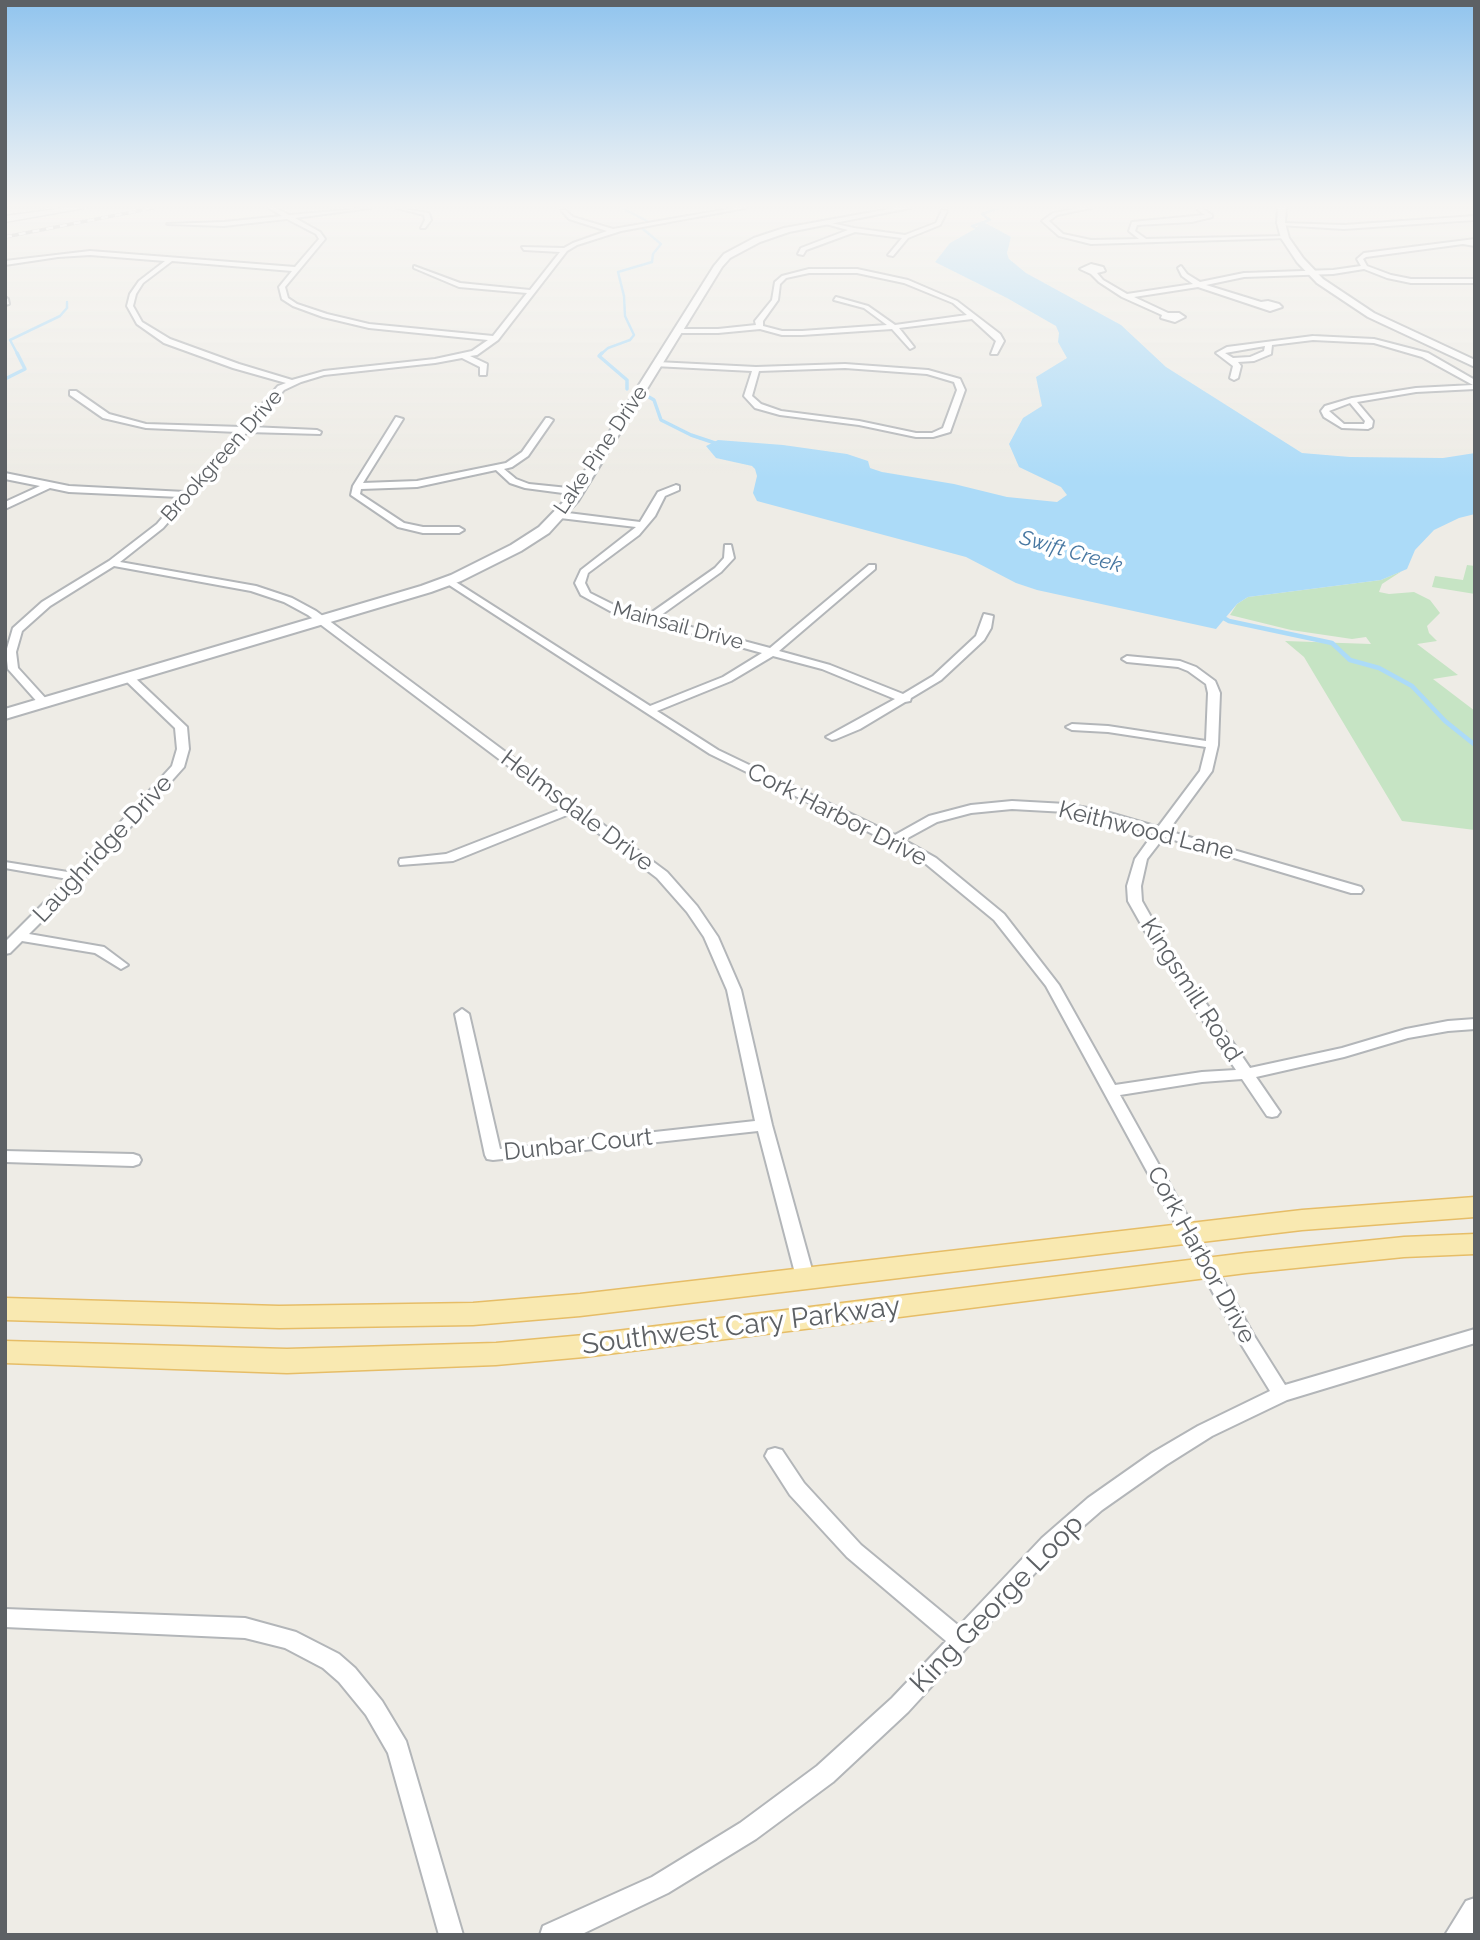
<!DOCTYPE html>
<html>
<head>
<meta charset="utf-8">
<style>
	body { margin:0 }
	#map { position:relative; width:1480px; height:1940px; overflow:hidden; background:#eeece6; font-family:Raleway,sans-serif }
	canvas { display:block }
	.frame { position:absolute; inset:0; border:7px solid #5d6165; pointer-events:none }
</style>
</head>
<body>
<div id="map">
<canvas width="1480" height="1940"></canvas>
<div class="frame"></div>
</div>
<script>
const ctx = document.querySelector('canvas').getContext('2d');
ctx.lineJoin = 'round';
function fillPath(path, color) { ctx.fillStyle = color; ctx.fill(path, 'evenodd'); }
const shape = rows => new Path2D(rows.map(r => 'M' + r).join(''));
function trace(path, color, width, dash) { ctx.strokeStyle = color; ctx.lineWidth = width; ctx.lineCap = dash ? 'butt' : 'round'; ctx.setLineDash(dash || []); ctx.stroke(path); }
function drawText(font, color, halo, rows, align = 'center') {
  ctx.font = font + ' Raleway,sans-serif'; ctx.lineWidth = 7; ctx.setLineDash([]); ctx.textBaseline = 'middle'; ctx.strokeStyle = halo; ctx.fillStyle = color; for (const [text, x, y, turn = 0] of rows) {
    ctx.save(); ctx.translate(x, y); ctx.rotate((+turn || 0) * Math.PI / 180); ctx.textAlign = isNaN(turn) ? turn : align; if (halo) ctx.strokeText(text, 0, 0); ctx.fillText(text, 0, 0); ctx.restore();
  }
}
const green = shape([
	[1467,565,1475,566,1475,594,1432,587,1435,576,1463,580],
	[1402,571,1382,584,1379,592,1389,594,1414,592,1430,600,1440,613,1427,626,1429,633,1437,641,1417,644,1458,675,1433,679,1475,711,1475,830,1402,821,1304,657,1285,641,1371,644,1366,637,1352,639,1291,630,1230,615,1237,604,1248,597,1381,580]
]);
const water = shape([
	[982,221,1011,237,1007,253,1009,259,1026,273,1121,325,1166,367,1302,453,1350,457,1443,458,1475,453,1475,514,1459,518,1434,530,1415,550,1407,569,1381,580,1248,597,1237,604,1216,629,1037,590,1016,583,966,557,757,501,753,493,757,476,755,469,752,466,716,458,706,446,718,440,783,445,847,454,868,461,870,468,882,472,954,484,1007,497,1057,502,1067,495,1061,487,1019,467,1009,444,1023,418,1042,406,1036,377,1067,358,1058,342,1059,333,1056,326,1007,298,935,262,950,243,975,229]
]);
const streamFar2 = shape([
	[622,208,647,221],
	[981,231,972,226,990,220,982,214,999,208],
	[18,355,10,340,60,316,67,308,67,302],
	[600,355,608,348,630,340,634,335,625,316,624,296,618,272,652,262,653,254,661,244,643,229]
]);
const streamFar1 = shape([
	[602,353,599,356,627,380,627,389],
	[5,379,25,369,17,353],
	[649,397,654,400,661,420,691,435,718,444]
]);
const stream = shape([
	[1220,616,1229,621,1332,643,1350,660,1379,668,1412,686,1445,721,1475,745]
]);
const minor = shape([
	[269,208,276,208,289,215,370,208,295,218,320,232,325,239,285,287,288,298,297,304,327,314,369,324,493,336,527,293,459,287,414,268,414,266,460,283,530,290,560,252,524,250,522,247,564,248,573,243,607,231,569,219,561,210,565,210,573,217,613,229,734,208,745,208,621,231,577,245,567,251,498,340,477,355,470,356,487,364,486,375,480,375,480,367,462,358,435,363,324,375,301,382,284,390,251,427,317,430,321,432,320,434,247,432,163,528,120,562,256,586,292,598,316,611,667,872,697,906,718,937,741,990,772,1125,814,1277,811,1282,805,1283,799,1282,796,1277,758,1131,493,1160,487,1159,485,1155,455,1014,462,1009,469,1014,500,1149,755,1121,727,990,704,937,687,912,657,878,572,813,453,861,400,865,399,862,400,859,446,854,564,808,308,615,284,602,251,591,114,566,50,606,22,631,16,652,18,668,48,701,48,705,40,705,8,669,6,652,13,628,42,602,109,561,157,524,180,497,69,492,50,488,5,509,5,502,40,486,5,479,5,473,69,486,185,492,238,432,146,428,103,418,70,395,70,391,76,391,109,414,146,424,242,427,278,386,286,383,233,368,164,343,137,324,127,306,130,294,139,281,165,261,90,255,58,257,5,265,5,261,90,251,295,267,319,239,316,234,287,219,224,226,167,224,224,222,282,216,269,208],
	[172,261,292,271,279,287,282,299,293,306,323,317,369,328,488,340,472,351,435,359,324,371,292,380,239,364,170,339,142,322,133,306,136,294,143,283,172,261],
	[397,208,429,213,431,220,425,228,421,228,425,220,424,215,397,208],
	[1081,208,1091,208,1057,215,1049,221,1063,234,1091,240,1139,239,1129,231,1132,222,1205,215,1198,210,1201,208,1212,215,1212,217,1192,222,1137,225,1135,231,1146,239,1285,236,1288,238,1091,244,1059,236,1042,221,1053,213,1081,208],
	[942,210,947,211,940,225,908,238,893,256,888,255,902,238,855,232,806,250,803,255,798,254,801,248,848,230,822,223,822,221,854,228,905,235,936,223,942,210],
	[1475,216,1475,220,1344,229,1279,225,1282,223,1344,225,1475,216],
	[1475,239,1475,246,1463,244,1366,257,1363,259,1367,266,1391,275,1411,279,1475,279,1475,283,1411,283,1387,278,1364,269,1333,274,1244,277,1206,285,1261,302,1268,301,1279,304,1282,307,1270,311,1198,287,1134,297,1168,313,1179,313,1185,317,1175,322,1161,318,1162,315,1122,297,1099,282,1091,274,1080,269,1091,264,1103,267,1105,271,1097,273,1103,280,1127,294,1193,284,1182,276,1178,268,1181,266,1187,274,1200,282,1244,273,1333,270,1361,266,1357,259,1364,253,1475,239],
	[809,269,857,269,908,280,957,301,1000,334,1004,341,997,354,991,354,996,341,972,319,899,328,914,347,910,349,892,329,802,335,782,335,760,329,718,333,678,333,674,331,678,329,718,329,756,325,755,321,772,300,775,282,782,276,809,269],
	[809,273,857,273,904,283,953,303,967,315,895,325,868,306,836,297,834,300,864,308,887,325,802,331,782,331,763,326,763,321,778,300,780,284,786,278,809,273],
	[5,297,8,299,9,304,5,305,5,297],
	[1313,336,1374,339,1428,353,1475,380,1475,389,1416,392,1357,402,1373,421,1372,427,1368,429,1342,428,1324,417,1321,411,1325,406,1352,398,1416,388,1473,385,1422,357,1374,343,1313,340,1272,345,1271,354,1254,361,1238,362,1241,366,1238,378,1234,380,1230,378,1233,366,1216,353,1227,347,1313,336],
	[1265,346,1264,351,1250,357,1233,358,1225,353,1265,346],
	[1350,403,1365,421,1364,424,1344,424,1329,411,1350,403],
	[657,362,756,367,845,364,928,370,960,379,965,390,950,432,933,437,916,437,859,425,780,415,755,408,744,396,752,371,654,366,653,364,657,362],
	[845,368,927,374,954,382,957,390,943,428,932,433,916,433,859,421,781,411,761,404,752,396,759,371,845,368],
	[396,417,403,419,363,483,417,481,506,463,522,452,546,418,549,418,553,420,528,456,512,467,504,469,516,479,529,484,578,489,582,492,578,495,525,488,510,483,496,470,417,487,361,489,360,494,404,523,423,527,459,527,464,530,459,533,423,533,398,527,351,495,353,486,396,417],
	[676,485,679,486,679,490,665,496,655,516,639,535,588,573,585,583,590,593,618,607,648,615,715,568,724,558,725,545,731,545,734,558,721,572,657,618,770,648,869,565,875,565,875,569,779,651,830,665,903,694,933,676,976,636,984,614,993,616,991,628,984,640,941,680,911,698,910,701,905,702,860,729,836,739,832,740,826,737,895,699,822,669,773,656,731,681,657,711,718,750,895,835,929,816,971,805,1012,801,1066,804,1103,811,1158,827,1200,771,1206,747,1108,732,1072,730,1066,727,1072,724,1108,726,1206,741,1208,693,1206,684,1188,671,1178,667,1127,662,1122,659,1127,656,1180,661,1196,667,1215,681,1220,693,1218,745,1212,771,1168,831,1361,887,1363,890,1361,893,1351,893,1164,837,1147,859,1141,886,1142,901,1169,949,1250,1068,1342,1048,1406,1029,1448,1021,1475,1019,1475,1029,1448,1031,1408,1038,1344,1057,1256,1077,1280,1112,1277,1116,1272,1117,1267,1116,1242,1079,1202,1082,1120,1095,1253,1334,1285,1385,1475,1329,1475,1343,1287,1400,1212,1436,1166,1465,1102,1510,1056,1550,908,1712,833,1782,756,1839,668,1893,580,1935,540,1935,543,1926,652,1877,740,1823,817,1766,892,1698,946,1641,847,1557,790,1495,765,1456,768,1450,775,1448,782,1450,804,1483,861,1545,959,1626,1042,1538,1088,1498,1152,1453,1198,1426,1270,1391,1241,1344,1046,986,994,920,926,864,891,843,710,754,443,581,451,579,650,706,723,677,762,653,610,611,581,595,575,583,581,570,636,527,560,518,555,515,560,512,640,522,658,492,676,485],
	[1012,809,1066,812,1097,817,1153,834,1135,859,1127,886,1128,901,1155,949,1236,1070,1202,1072,1115,1085,1059,985,1004,914,936,858,904,840,937,822,971,813,1012,809],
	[129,675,133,676,187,727,189,749,184,767,83,880,29,934,104,947,128,965,121,969,95,953,22,941,10,953,5,954,5,942,68,879,5,868,5,862,74,873,172,766,177,749,175,728,125,680,125,676,129,675],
	[5,1151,133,1154,139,1156,141,1160,139,1164,133,1166,5,1162,5,1151],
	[5,1609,245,1618,296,1632,339,1654,355,1668,382,1701,406,1741,463,1935,439,1935,388,1753,366,1715,339,1682,323,1668,285,1648,245,1638,5,1627,5,1609],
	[1475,1898,1475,1931,1472,1935,1445,1935,1466,1901,1475,1898]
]);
const tertiary = shape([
	[895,208,910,208,789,232,760,242,730,258,722,267,578,501,549,533,521,551,461,581,431,592,5,719,5,709,421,586,451,575,511,545,539,527,569,496,714,266,724,254,754,238,784,228,895,208],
	[1278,208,1286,208,1285,223,1289,238,1303,258,1323,279,1374,313,1475,360,1475,367,1368,317,1317,283,1297,262,1281,238,1277,223,1278,208]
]);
const secondary = shape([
	[65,208,84,208,5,222,5,216,65,208]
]);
const primary = shape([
	[1475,1197,1475,1217,1302,1230,580,1316,473,1325,279,1328,5,1320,5,1298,279,1306,473,1303,580,1294,1302,1210,1475,1197],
	[1475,1234,1475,1254,1404,1257,1246,1273,584,1357,496,1365,287,1373,5,1363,5,1341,287,1349,496,1343,584,1335,1246,1253,1404,1237,1475,1234]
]);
const rail = shape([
	[5,237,153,208]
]);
const farStreetnames = [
	["Lake Pine Drive",601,450,-56],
	["Brookgreen Drive",222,456,-48],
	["Mainsail Drive",678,626,15]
];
const farWaternames = [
	["Swift Creek",1071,552,16]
];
const streetNames = [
	["Helmsdale Drive",577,811,37],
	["Cork Harbor Drive",837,815,27],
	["Keithwood Lane",1146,831,14],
	["Laughridge Drive",103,849,-47],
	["Kingsmill Road",1191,990,57],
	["Dunbar Court",578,1145,-6],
	["Cork Harbor Drive",1201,1255,61]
];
const nearStreetnames = [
	["Southwest Cary Parkway",741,1326,-7],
	["King George Loop",997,1604,-46]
];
fillPath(green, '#c6e4c4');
fillPath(water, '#acdbf8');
trace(streamFar2, '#acdbf8', 2.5);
trace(streamFar1, '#acdbf8', 3.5);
trace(stream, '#acdbf8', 4.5);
trace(minor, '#b3b6b9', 4);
trace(tertiary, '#b3b6b9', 4);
trace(secondary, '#b2b5b9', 3);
trace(primary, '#e6bd67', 3);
fillPath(minor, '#fff');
fillPath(tertiary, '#fff');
fillPath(secondary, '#fff');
fillPath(primary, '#f9e9b1');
trace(rail, '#b4b5b5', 3.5);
trace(rail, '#fff', 2.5, [7]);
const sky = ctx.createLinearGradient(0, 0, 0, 479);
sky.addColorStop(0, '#90c4ee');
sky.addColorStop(0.43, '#f7f6f4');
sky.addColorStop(1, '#f7f6f400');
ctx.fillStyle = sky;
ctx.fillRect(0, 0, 1480, 479);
drawText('21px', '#5d6165', '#fff', farStreetnames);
drawText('italic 21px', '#4777a1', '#fff', farWaternames);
drawText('24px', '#5d6165', '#fff', streetNames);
drawText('28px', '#5d6165', '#fff', nearStreetnames);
</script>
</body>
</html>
